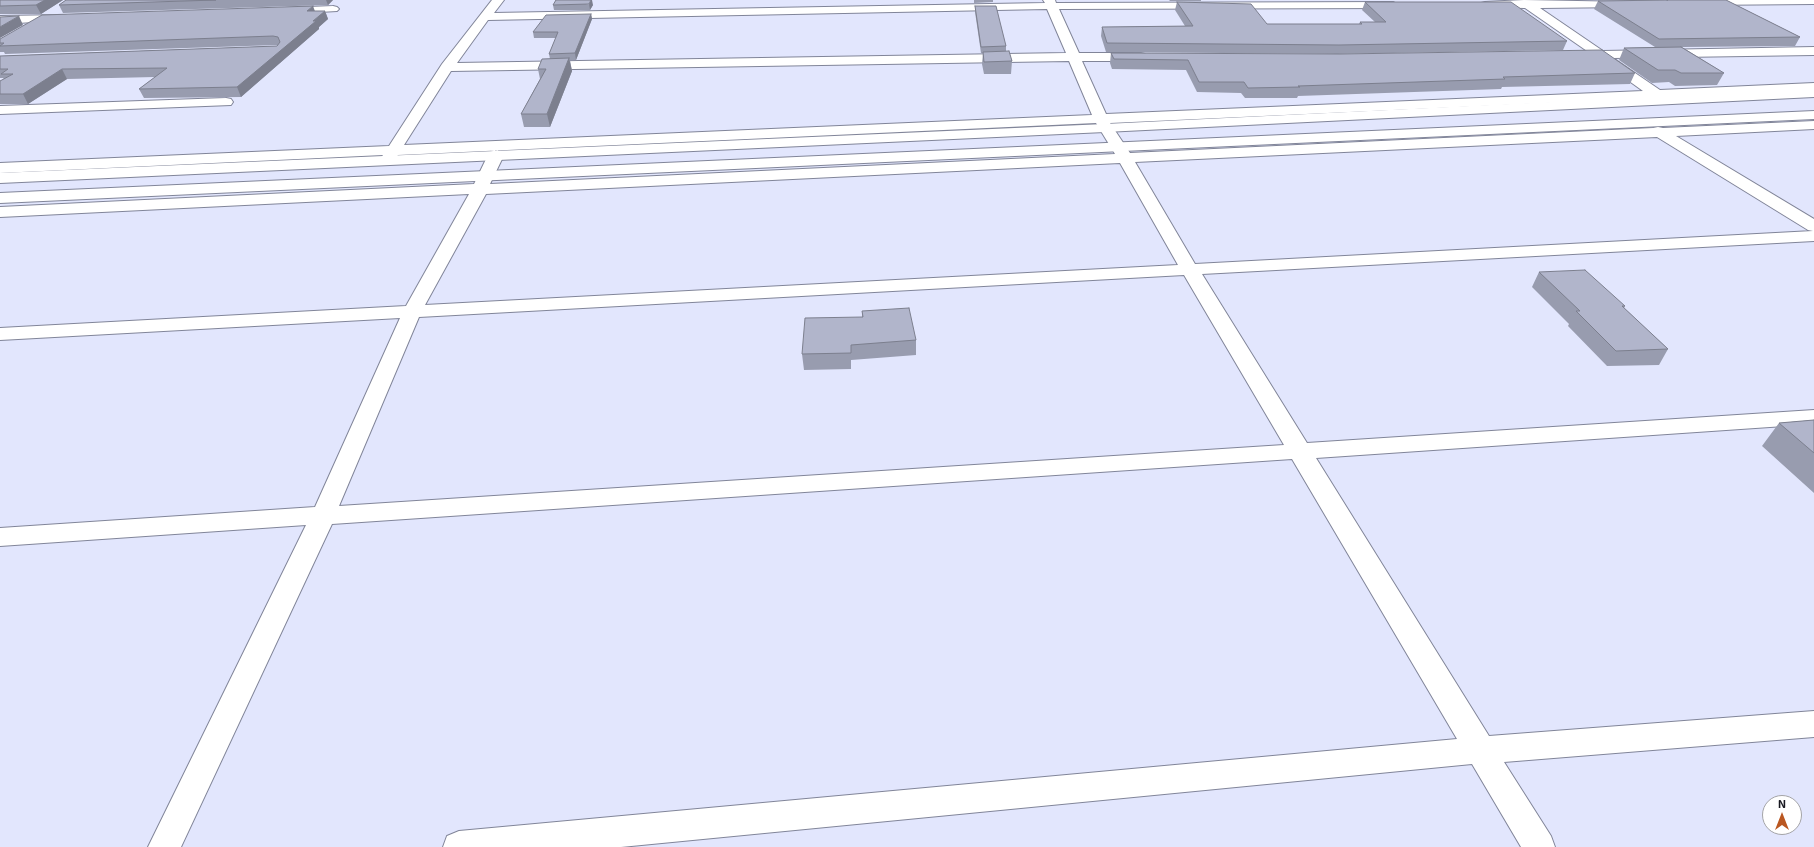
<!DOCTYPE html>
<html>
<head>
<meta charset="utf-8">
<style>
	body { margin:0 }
	#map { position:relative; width:1814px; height:847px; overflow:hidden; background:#e2e6fd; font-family:"Exo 2",sans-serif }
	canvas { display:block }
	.north { position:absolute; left:1762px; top:795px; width:40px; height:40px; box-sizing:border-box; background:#fff; border:1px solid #a3a3a6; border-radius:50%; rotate:0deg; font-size:11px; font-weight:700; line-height:16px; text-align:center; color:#181921 }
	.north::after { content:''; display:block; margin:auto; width:14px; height:18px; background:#ba5721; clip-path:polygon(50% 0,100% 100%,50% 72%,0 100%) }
</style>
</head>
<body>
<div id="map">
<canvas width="1814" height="847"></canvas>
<div class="north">N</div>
</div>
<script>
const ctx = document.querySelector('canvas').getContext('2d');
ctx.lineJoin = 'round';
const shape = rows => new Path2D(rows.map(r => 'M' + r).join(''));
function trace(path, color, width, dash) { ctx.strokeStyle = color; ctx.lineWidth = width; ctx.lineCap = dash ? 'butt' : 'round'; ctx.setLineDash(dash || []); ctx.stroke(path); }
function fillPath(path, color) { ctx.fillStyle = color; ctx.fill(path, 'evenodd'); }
const street = shape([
	[492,0,504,0,494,13,1045,3,1043,0,1055,0,1056,3,1393,2,1399,5,1393,8,1059,9,1079,53,1141,53,1145,54,1147,57,1145,60,1141,61,1082,61,1106,114,1643,91,1597,58,1573,58,1571,55,1573,52,1587,51,1525,8,1481,7,1479,5,1481,3,1485,2,1524,0,1631,2,1633,4,1631,6,1627,7,1540,8,1603,51,1814,47,1814,55,1613,58,1660,90,1814,83,1814,91,1666,98,1660,100,1654,98,1110,123,1130,153,1653,128,1658,127,1663,128,1814,121,1814,129,1676,136,1814,219,1814,241,1202,274,1307,443,1814,410,1814,424,1316,458,1489,736,1814,711,1814,737,1504,762,1551,836,1555,847,1521,847,1472,764,621,847,443,847,447,836,459,831,1457,739,1292,459,332,524,181,847,148,847,306,525,0,546,0,528,315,507,400,318,0,340,0,328,406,306,469,194,0,217,0,207,474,184,488,155,491,152,496,150,501,152,504,155,490,184,1115,154,1096,123,398,155,393,162,388,164,383,162,380,159,383,155,0,173,0,163,389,146,442,64,492,0],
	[1047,9,1066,53,457,63,488,20,1047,9],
	[1069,61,1092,115,404,145,451,71,1069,61],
	[1657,137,1808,230,1813,231,1195,264,1135,162,1657,137],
	[1120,163,1178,265,425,305,486,194,1120,163],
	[1184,275,1284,445,339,506,419,317,1184,275],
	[1695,0,1814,0,1814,4,1699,5,1695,4,1693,2,1695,0],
	[333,6,337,7,339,9,337,11,285,14,279,11,285,8,333,6],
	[65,15,71,18,69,20,0,24,0,16,65,15],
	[226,98,231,99,233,102,231,105,0,114,0,106,226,98]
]);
const primary = shape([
	[1814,89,1814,97,1105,132,0,183,0,173,1105,124,1814,89],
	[1814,111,1814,119,0,203,0,193,1814,111]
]);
const wall = shape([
	[0,0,63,0,41,14,0,14],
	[66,0,333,0,328,5,63,13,59,5],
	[556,0,593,5,590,10,554,10,553,5],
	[974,0,993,0,993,2,974,3],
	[1169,0,1201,0,1201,1,1170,1],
	[1666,0,1726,0,1800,37,1795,46,1682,47,1724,73,1717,85,1675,86,1669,82,1652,83,1619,60,1624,48,1655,47,1594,9,1598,1],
	[1177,2,1267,24,1359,24,1360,22,1375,22,1362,10,1365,2,1567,41,1563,50,1337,54,1106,52,1101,36,1102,27,1185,26,1175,10],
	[975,6,1006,46,1006,51,1012,61,1011,74,984,74,982,64,983,53,981,53,975,12],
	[315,11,325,11,328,19,319,27,319,29,241,97,144,98,139,89,155,77,67,79,28,104,0,104,0,81,4,79,3,78,0,78,0,56,277,46,277,45,5,54,4,52,0,52,0,39],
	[591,14,592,19,576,60,570,60,572,71,550,127,524,127,521,114,540,79,538,69,550,59,549,54,556,38,534,38,533,32],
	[1111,53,1635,73,1630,84,1502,87,1501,89,1298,96,1297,98,1245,98,1241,93,1197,92,1186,70,1112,69,1110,63],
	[1539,272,1625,306,1624,308,1668,349,1659,365,1607,366,1568,326,1569,324,1532,287],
	[862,311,916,340,916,355,851,360,851,369,804,370,802,354,862,317],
	[1814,420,1814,493,1762,446,1779,423]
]);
const shadedWall = shape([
	[45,0,63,0,41,14,36,5],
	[326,0,333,0,328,5],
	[591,0,592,0,593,5,590,10,589,4],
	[313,6,316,14,307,11],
	[325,11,328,19,319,27,319,29,241,97,237,87],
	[591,14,592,19,576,60,575,53],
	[19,16,23,25,0,38,0,27],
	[569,58,572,71,550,127,547,114],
	[62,69,67,79,28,104,23,94]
]);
const building = shape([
	[0,0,45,0,36,5,0,6,0,0],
	[66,0,216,0,59,5,66,0],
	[556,0,591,0,589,4,553,5,556,0],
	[1667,0,1726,0,1800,37,1659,39,1598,1,1668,0,1667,0],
	[1177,2,1251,4,1267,24,1362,24,1360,22,1386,22,1365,2,1511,2,1567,41,1339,45,1107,43,1102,27,1193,26,1177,2],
	[313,6,307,11,325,11,313,21,316,21,237,87,139,89,167,68,166,68,62,69,23,94,0,94,0,81,13,74,1,74,8,69,0,69,0,56,277,46,280,42,278,37,273,36,0,46,4,43,0,43,0,39,42,15,313,6],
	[975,6,996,6,1006,46,981,47,975,6],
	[591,14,575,53,549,54,558,32,533,32,546,15,591,14],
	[19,16,0,27,0,17,19,16],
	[1681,47,1724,73,1681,73,1675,70,1658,70,1624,48,1681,47],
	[1602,50,1635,73,1503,77,1505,79,1298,86,1300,87,1248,88,1244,82,1199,82,1188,60,1114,59,1111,53,1340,54,1602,50],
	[1009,51,1012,61,984,62,983,52,1009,51],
	[569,58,547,114,521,114,546,69,538,69,542,59,569,58],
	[1585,270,1625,306,1622,306,1668,349,1616,351,1576,311,1580,311,1539,272,1585,270],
	[909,308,916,340,851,345,851,353,802,354,805,318,863,317,862,311,909,308],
	[1814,420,1814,453,1779,423,1814,420]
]);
trace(street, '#818599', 2);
trace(primary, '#818599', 2);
fillPath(street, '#fff');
fillPath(primary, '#fff');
fillPath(wall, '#989caf');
fillPath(shadedWall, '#7c7f8e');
fillPath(building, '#b1b5cb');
trace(building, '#7c7f8e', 1);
</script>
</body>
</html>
